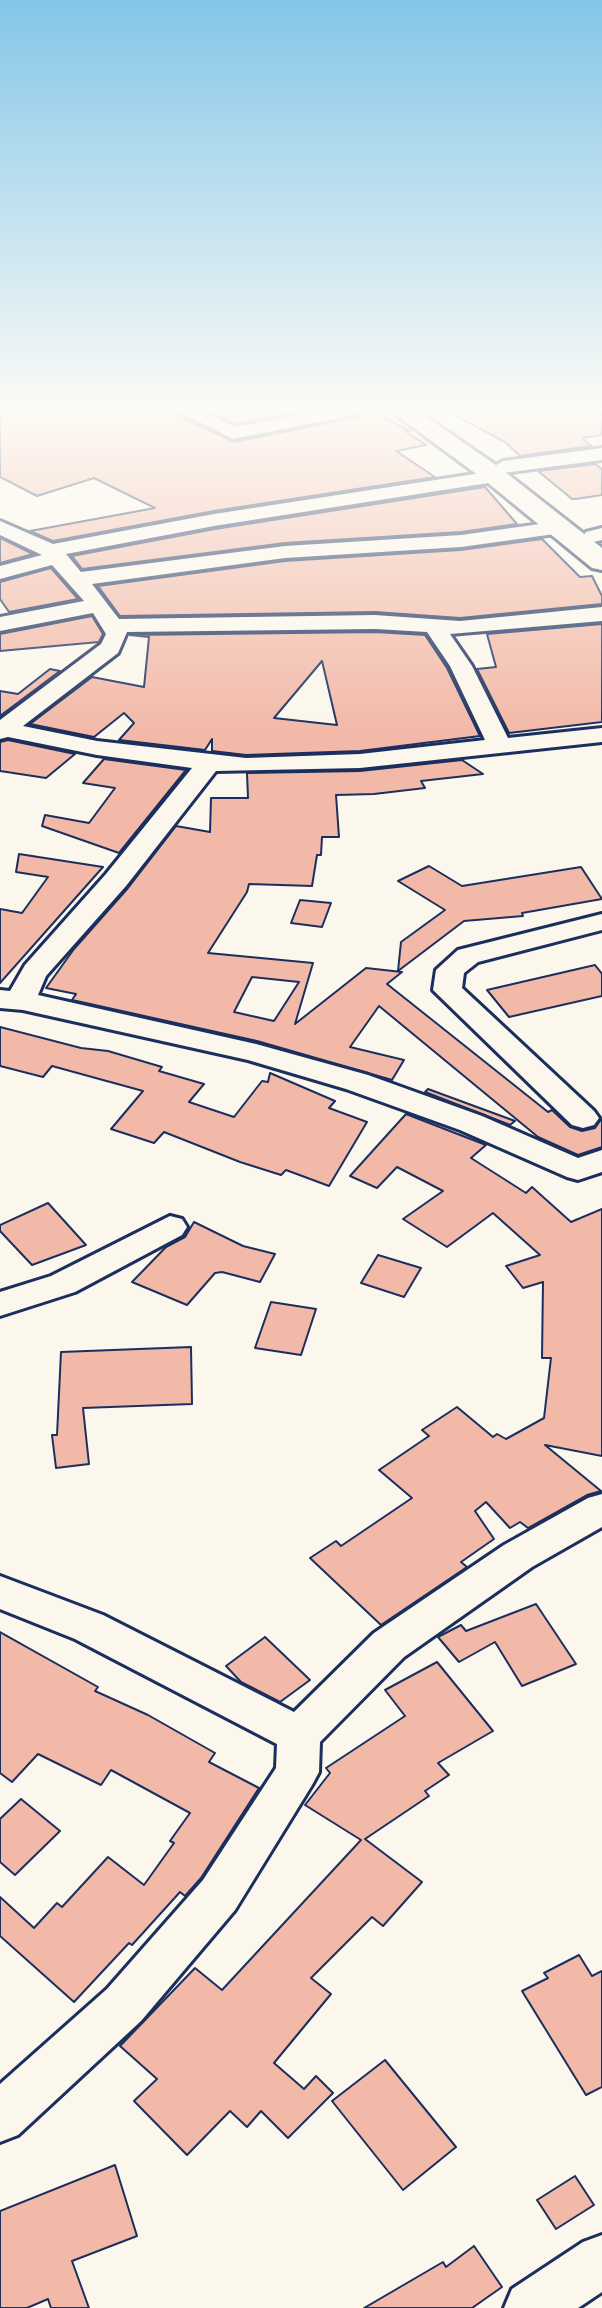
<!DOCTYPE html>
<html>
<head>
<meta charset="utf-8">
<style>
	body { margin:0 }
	canvas { display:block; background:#fbf7ec }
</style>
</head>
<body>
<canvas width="602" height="2308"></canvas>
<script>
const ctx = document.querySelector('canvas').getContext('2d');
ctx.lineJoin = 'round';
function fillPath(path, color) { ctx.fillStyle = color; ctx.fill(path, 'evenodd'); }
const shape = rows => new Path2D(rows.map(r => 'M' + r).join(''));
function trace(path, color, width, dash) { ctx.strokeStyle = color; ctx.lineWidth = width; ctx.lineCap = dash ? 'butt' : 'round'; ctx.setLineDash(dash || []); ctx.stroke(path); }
const building = shape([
	[0,409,163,409,234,442,358,417,369,409,377,409,378,414,409,431,405,431,426,445,396,451,435,477,214,511,53,541,30,531,155,508,94,478,37,496,0,477,0,409],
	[223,409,317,409,235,424,209,411,223,409],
	[443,409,602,409,602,435,582,438,591,446,520,456,505,442,443,409],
	[595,464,602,469,602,495,576,499,572,499,538,471,595,464],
	[485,487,517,524,461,532,285,543,82,569,72,556,215,529,485,487],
	[0,538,33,554,0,563,0,538],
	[542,539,580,577,592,576,602,596,602,604,460,618,375,612,120,616,98,586,285,561,461,550,542,539],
	[51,568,78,599,9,612,0,599,0,582,51,568],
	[92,616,103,634,99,642,0,651,0,634,92,616],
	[602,624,602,722,509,733,477,669,496,667,487,634,602,624],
	[375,632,425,635,447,668,480,736,360,751,246,755,212,751,212,739,205,750,119,740,134,723,124,713,94,737,30,724,92,677,144,687,149,637,130,635,375,632],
	[322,661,337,725,274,718,322,661],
	[50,669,60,671,0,716,0,691,18,694,50,669],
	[8,740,75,754,46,778,0,771,0,742,8,740],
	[104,759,186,770,119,853,42,826,45,815,89,823,115,788,83,783,104,759],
	[462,760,483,774,421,781,425,788,374,794,336,795,339,837,322,837,321,855,317,855,312,886,249,884,247,892,208,953,313,963,295,1024,366,968,402,972,387,984,548,1112,552,1110,570,1127,582,1131,595,1128,602,1118,602,1147,578,1155,538,1137,379,1006,350,1047,404,1060,392,1080,257,1041,72,1000,76,994,46,988,74,949,128,888,176,826,210,832,211,798,248,798,247,773,360,771,462,760],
	[252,977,299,982,274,1021,234,1012,252,977],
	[19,854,103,867,0,983,0,909,22,913,48,877,16,872,19,854],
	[429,866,462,886,581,867,602,899,522,913,523,916,464,921,398,971,401,942,445,910,398,881,429,866],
	[300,900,331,903,322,927,291,923,300,900],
	[595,965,602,974,602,996,509,1017,487,990,595,965],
	[0,1027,81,1048,108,1051,162,1067,159,1071,204,1084,189,1102,234,1117,262,1081,268,1082,270,1073,335,1101,329,1108,367,1122,329,1186,286,1170,281,1175,240,1162,164,1132,154,1143,111,1129,143,1091,52,1066,43,1077,0,1066,0,1027],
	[428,1089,515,1121,510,1125,425,1092,428,1089],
	[406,1114,486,1145,471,1158,526,1193,532,1187,571,1222,602,1209,602,1456,545,1445,601,1491,587,1495,528,1528,520,1522,510,1528,486,1502,475,1511,494,1539,461,1562,467,1567,381,1625,310,1558,336,1541,341,1546,412,1498,379,1470,429,1436,422,1430,457,1407,493,1437,497,1434,506,1439,544,1418,551,1358,542,1358,543,1282,523,1288,506,1266,540,1255,493,1213,447,1247,403,1219,443,1191,397,1167,377,1188,350,1176,406,1114],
	[48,1203,86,1245,32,1265,0,1231,0,1225,48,1203],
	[194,1222,243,1246,275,1254,260,1282,222,1272,215,1273,187,1305,132,1282,166,1247,185,1237,194,1222],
	[378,1255,421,1268,404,1297,361,1283,378,1255],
	[271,1302,316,1309,301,1355,255,1348,271,1302],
	[191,1347,192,1404,83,1408,89,1464,56,1468,52,1435,57,1435,61,1352,191,1347],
	[536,1604,576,1664,522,1686,495,1642,459,1662,438,1637,461,1625,466,1631,536,1604],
	[0,1632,98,1687,95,1691,148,1715,215,1753,209,1762,259,1788,201,1878,185,1896,180,1892,132,1945,129,1943,74,2002,0,1936,0,1897,34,1928,57,1903,62,1907,108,1857,144,1885,174,1843,170,1841,190,1813,111,1770,101,1785,38,1754,12,1782,0,1773,0,1632],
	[265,1637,310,1680,280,1702,241,1682,226,1666,265,1637],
	[437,1662,493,1731,438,1763,449,1775,425,1791,429,1796,365,1839,422,1882,383,1926,372,1917,311,1978,331,1994,274,2063,304,2089,316,2076,333,2093,288,2138,261,2111,247,2127,230,2111,187,2155,134,2101,157,2079,120,2046,195,1968,222,1990,361,1840,305,1805,330,1773,326,1768,405,1716,385,1690,437,1662],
	[21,1799,60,1831,15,1875,0,1862,0,1819,21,1799],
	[579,1955,592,1976,602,1971,602,2087,586,2095,522,1991,548,1978,544,1973,579,1955],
	[385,2060,456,2147,403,2190,332,2101,385,2060],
	[115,2165,137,2236,72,2261,89,2308,51,2308,48,2299,27,2308,0,2308,0,2211,115,2165],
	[575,2176,594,2205,556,2229,537,2200,575,2176],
	[474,2246,502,2287,472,2308,364,2308,443,2262,446,2267,474,2246]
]);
const minor = shape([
	[175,409,197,409,235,427,331,409,366,409,357,414,233,439,175,409],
	[602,448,602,460,503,473,493,467,503,461,602,448],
	[494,471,501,473,504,477,501,481,214,526,66,554,81,572,285,546,461,535,562,521,569,523,572,527,562,533,461,547,285,558,92,584,119,619,375,615,460,621,602,607,602,621,450,634,472,666,508,738,602,728,602,742,360,768,216,771,126,886,46,976,38,995,256,1044,368,1075,482,1116,578,1158,602,1150,602,1172,578,1180,567,1177,460,1130,346,1089,248,1060,23,1010,0,1008,0,990,10,991,25,965,106,874,192,768,97,755,8,737,0,739,0,720,101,644,106,634,93,613,0,631,0,617,84,601,52,565,0,579,0,566,42,555,0,535,0,521,53,544,214,514,494,471],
	[375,629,427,632,450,666,485,740,360,754,246,758,97,741,23,726,118,653,127,632,375,629],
	[602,528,602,540,593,542,583,536,586,532,602,528],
	[602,914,602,930,478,962,464,973,462,988,594,1111,599,1118,594,1125,583,1128,572,1125,433,990,436,970,458,950,602,914],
	[170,1216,182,1219,187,1227,182,1235,75,1292,0,1316,0,1292,51,1276,170,1216],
	[602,1494,602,1527,532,1567,404,1657,320,1742,319,1772,312,1785,235,1910,141,2021,18,2135,0,2142,0,2084,107,1989,203,1880,276,1768,277,1744,75,1639,0,1609,0,1576,103,1615,294,1712,374,1633,504,1545,588,1498,602,1494],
	[602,2235,602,2292,578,2308,504,2308,512,2289,583,2242,602,2235]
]);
const major = shape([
	[388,409,415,409,500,468,602,548,602,570,592,568,482,478,388,409]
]);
fillPath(building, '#f2b9a8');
trace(building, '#1b2f5e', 2);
trace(minor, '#1b2f5e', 6);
trace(major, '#1b2f5e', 6);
fillPath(minor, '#fbf7ec');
fillPath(major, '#fbf7ec');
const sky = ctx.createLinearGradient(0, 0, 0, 732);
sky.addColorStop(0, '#84c6e8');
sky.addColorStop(0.56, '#fdfbf6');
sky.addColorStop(1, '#fdfbf600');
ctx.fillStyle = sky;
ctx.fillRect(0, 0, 602, 732);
</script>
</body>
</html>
